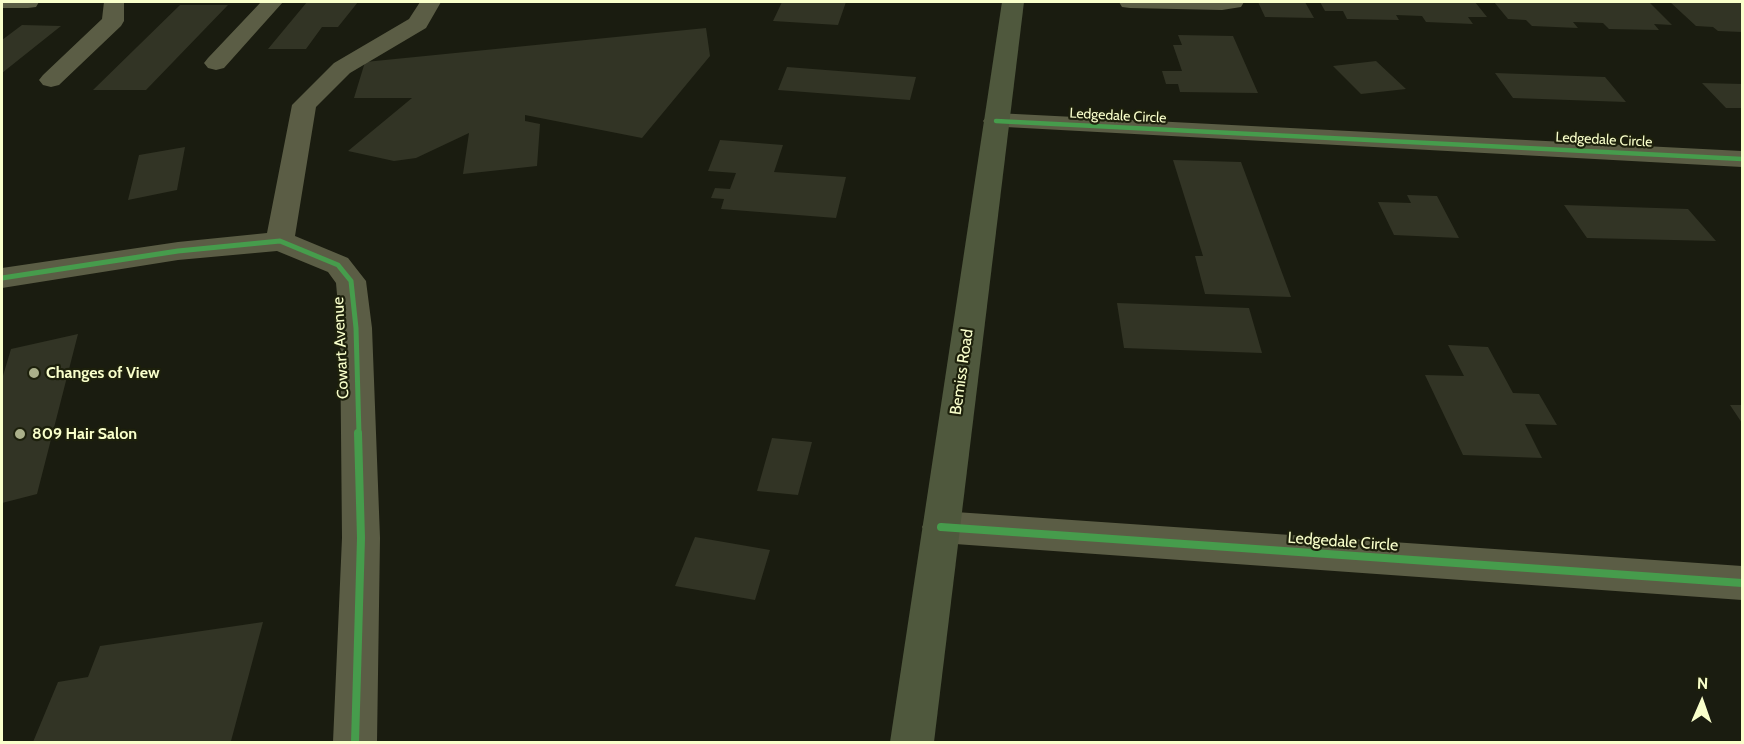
<!DOCTYPE html>
<html>
<head>
<meta charset="utf-8">
<style>
	body { margin:0 }
	#map { position:relative; width:1744px; height:744px; overflow:hidden; background:#1a1c10; font-family:Cabin,sans-serif }
	canvas { display:block }
	.frame { position:absolute; inset:0; border:3px solid #f9ffcb; pointer-events:none }
	.north { position:absolute; left:1672px; top:672px; width:60px; height:60px; -webkit-text-stroke:4px #1d200c; paint-order:stroke; rotate:2deg; font-size:16px; font-weight:700; line-height:24px; text-align:center; color:#f9ffcb }
	.north::after { content:''; display:block; margin:auto; width:21px; height:27px; background:#f9ffcb; clip-path:polygon(50% 0,100% 100%,50% 72%,0 100%) }
</style>
</head>
<body>
<div id="map">
<canvas width="1744" height="744"></canvas>
<div class="frame"></div>
<div class="north">N</div>
</div>
<script>
const ctx = document.querySelector('canvas').getContext('2d');
ctx.lineJoin = 'round';
function fillPath(path, color) { ctx.fillStyle = color; ctx.fill(path, 'evenodd'); }
const shape = rows => new Path2D(rows.map(r => 'M' + r).join(''));
function trace(path, color, width, dash) { ctx.strokeStyle = color; ctx.lineWidth = width; ctx.lineCap = dash ? 'butt' : 'round'; ctx.setLineDash(dash || []); ctx.stroke(path); }
function drawText(font, color, halo, rows, align = 'center') {
  ctx.font = font + ' Cabin,sans-serif'; ctx.lineWidth = 4.5; ctx.setLineDash([]); ctx.textBaseline = 'middle'; ctx.strokeStyle = halo; ctx.fillStyle = color; for (const [text, x, y, turn = 0] of rows) {
    ctx.save(); ctx.translate(x, y); ctx.rotate((+turn || 0) * Math.PI / 180); ctx.textAlign = isNaN(turn) ? turn : align; if (halo) ctx.strokeText(text, 0, 0); ctx.fillText(text, 0, 0); ctx.restore();
  }
}
const building = shape([
	[307,2,358,2,338,27,322,27,306,49,268,49],
	[782,2,846,2,838,25,773,21],
	[1258,2,1305,2,1314,18,1265,17],
	[1320,2,1475,2,1487,17,1468,17,1473,24,1426,22,1422,16,1396,15,1399,20,1347,19,1343,11,1325,11],
	[1494,2,1649,2,1672,25,1654,24,1659,30,1609,29,1603,23,1573,22,1578,28,1532,26,1526,20,1508,19],
	[1670,2,1742,2,1742,32,1718,31,1713,27,1696,26],
	[180,5,228,5,146,90,93,90],
	[22,25,61,26,2,73,2,40],
	[706,28,710,56,642,138,525,115,525,121,540,124,537,166,463,174,469,133,416,158,394,161,348,151,412,98,354,98,365,62],
	[1178,35,1233,36,1258,93,1180,92,1178,84,1166,84,1162,71,1182,71,1173,45,1182,45],
	[1376,61,1406,89,1361,94,1333,66],
	[787,67,916,77,910,100,778,90],
	[1495,73,1605,77,1626,102,1513,98],
	[1702,83,1742,84,1742,108,1726,108],
	[720,140,783,145,774,172,846,177,836,218,721,209,724,199,711,198,715,188,730,189,736,173,708,171],
	[185,147,177,190,128,200,139,155],
	[1173,160,1241,162,1291,297,1205,294,1195,256,1203,256],
	[1407,195,1437,196,1459,238,1394,235,1378,202,1411,203],
	[1564,205,1688,209,1716,241,1587,238],
	[1117,303,1249,308,1262,353,1124,348],
	[78,334,37,494,2,503,2,379,11,349],
	[1448,345,1488,347,1513,393,1539,394,1557,425,1525,424,1542,458,1463,455,1425,375,1464,376],
	[1730,405,1742,405,1742,423],
	[772,438,812,442,798,495,757,491],
	[695,537,770,550,755,600,675,586],
	[263,622,231,741,33,742,58,682,88,677,100,646]
]);
const minor = shape([
	[2,2,39,2,36,7,28,8,2,8,2,2],
	[104,2,124,2,124,21,121,26,59,85,51,87,43,85,39,80,43,75,102,19,104,2],
	[261,2,283,2,224,68,216,70,208,68,204,63,208,58,261,2],
	[420,2,441,2,426,28,350,73,316,107,295,236,348,258,366,281,372,328,380,538,377,742,333,742,342,538,340,328,336,283,328,272,277,251,178,260,2,288,2,268,178,242,267,233,292,105,334,63,409,19,420,2],
	[1119,2,1244,2,1241,7,1222,10,1130,8,1122,7,1119,2],
	[996,113,1742,151,1742,167,987,126,983,121,987,116,996,113],
	[941,511,1742,566,1742,600,941,543,928,538,922,527,928,516,941,511]
]);
const major = shape([
	[1002,2,1024,2,934,742,890,742,1002,2]
]);
const cyclewayFar2 = shape([
	[996,121,1742,159]
]);
const cyclewayFar1 = shape([
	[2,278,178,251,280,241,338,265,351,281,356,328,359,434]
]);
const cycleway = shape([
	[941,527,1742,583],
	[355,742,361,538,358,433]
]);
const markers = [
	[34,373,6,"#abb08a"],
	[20,434,6,"#abb08a"]
];
const farStreetnames = [
	["Ledgedale Circle",1118,116,3],
	["Ledgedale Circle",1604,140,3]
];
const streetNames = [
	["Cowart Avenue",341,348,-93],
	["Bemiss Road",962,372,-82],
	["Ledgedale Circle",1343,542,4]
];
const poiNames = [
	["Changes of View",46,373],
	["809 Hair Salon",32,434]
];
fillPath(building, '#323425');
fillPath(minor, '#5b5d45');
fillPath(major, '#4f583d');
trace(cyclewayFar2, '#469c4c', 4.5);
trace(cyclewayFar1, '#469c4c', 5);
trace(cycleway, '#469c4c', 8);
for (const [x, y, r, color] of markers) { const dot = new Path2D(); dot.arc(x, y, r, 0, 2 * Math.PI); ctx.fillStyle = color; ctx.fill(dot); trace(dot, '#1d200c', 2); }
drawText('14px', '#f9ffcb', '#1d200c', farStreetnames);
drawText('16px', '#f9ffcb', '#1d200c', streetNames);
drawText('bold 16px', '#f9ffcb', '#1d200c', poiNames, 'left');
</script>
</body>
</html>
